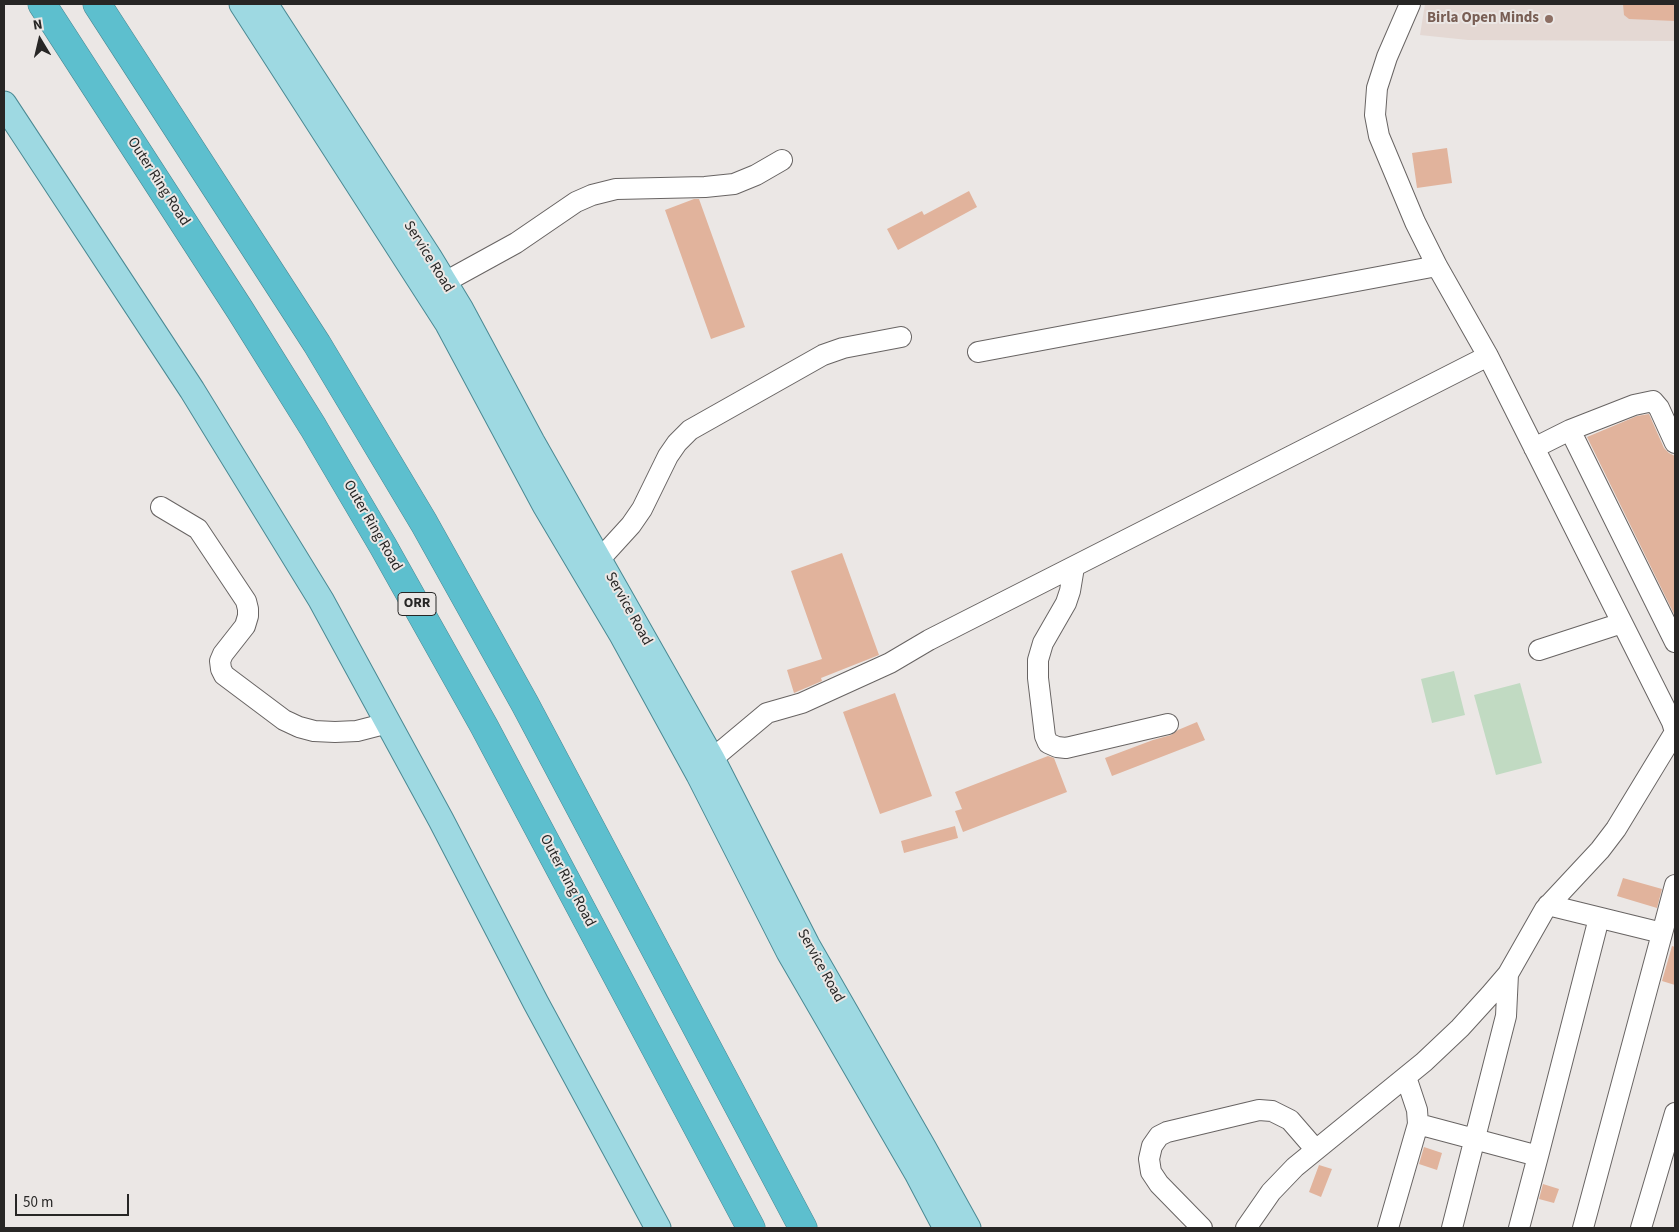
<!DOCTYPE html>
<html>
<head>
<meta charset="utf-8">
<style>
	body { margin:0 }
	#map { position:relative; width:1679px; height:1232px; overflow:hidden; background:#ebe7e5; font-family:"Source Sans 3",sans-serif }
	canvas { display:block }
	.frame { position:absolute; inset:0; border:5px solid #272625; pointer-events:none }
	.north { position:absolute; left:15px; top:15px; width:50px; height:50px; -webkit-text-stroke:4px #ebe7e5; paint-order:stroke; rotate:351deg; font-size:14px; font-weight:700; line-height:20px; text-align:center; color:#272625 }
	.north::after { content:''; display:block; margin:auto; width:18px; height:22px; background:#272625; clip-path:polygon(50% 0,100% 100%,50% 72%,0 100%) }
	.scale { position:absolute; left:15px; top:1194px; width:114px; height:22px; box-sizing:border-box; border:2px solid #272625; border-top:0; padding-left:6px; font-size:15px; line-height:18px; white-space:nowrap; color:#272625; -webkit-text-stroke:4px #ebe7e5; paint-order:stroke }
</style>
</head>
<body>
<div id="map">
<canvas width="1679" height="1232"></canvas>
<div class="frame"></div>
<div class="north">N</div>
<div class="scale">50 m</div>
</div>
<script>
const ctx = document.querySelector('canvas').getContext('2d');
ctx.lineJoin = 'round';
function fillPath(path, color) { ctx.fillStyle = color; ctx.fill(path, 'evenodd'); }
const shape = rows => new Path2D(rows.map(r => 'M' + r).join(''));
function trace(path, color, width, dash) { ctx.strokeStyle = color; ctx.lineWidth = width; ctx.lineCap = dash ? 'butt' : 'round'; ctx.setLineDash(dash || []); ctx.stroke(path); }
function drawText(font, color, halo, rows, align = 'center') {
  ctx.font = font + ' "Source Sans 3",sans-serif'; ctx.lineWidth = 4; ctx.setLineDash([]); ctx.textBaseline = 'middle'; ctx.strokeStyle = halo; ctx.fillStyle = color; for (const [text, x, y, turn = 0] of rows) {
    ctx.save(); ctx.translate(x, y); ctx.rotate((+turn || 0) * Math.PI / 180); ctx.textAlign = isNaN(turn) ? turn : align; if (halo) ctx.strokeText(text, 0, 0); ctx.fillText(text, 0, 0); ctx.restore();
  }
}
const built = shape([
	[1425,4,1675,4,1675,41,1468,40,1420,35]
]);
const green = shape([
	[1454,671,1465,715,1432,723,1421,679],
	[1520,683,1542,763,1496,775,1474,695]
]);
const building = shape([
	[1623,4,1675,4,1675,21,1629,19,1624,15],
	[1447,148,1452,183,1417,188,1412,153],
	[969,191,977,207,898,250,887,229,922,211,924,215],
	[694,199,699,199,745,327,711,339,665,210],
	[1649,414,1664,448,1669,453,1675,456,1675,616,1587,437,1637,416],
	[842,553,879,655,821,678,822,681,794,693,787,670,822,659,791,571],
	[895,693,932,796,880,814,843,712],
	[1197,722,1205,740,1112,776,1105,758,1153,740,1171,735,1178,730],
	[1048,756,1054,758,1067,792,963,832,955,811,962,809,955,792],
	[955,826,958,838,904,853,901,841],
	[1623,878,1662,889,1657,908,1617,896],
	[1672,946,1675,947,1675,985,1662,981],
	[1424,1147,1442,1153,1437,1170,1419,1164],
	[1319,1165,1332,1169,1321,1197,1309,1192],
	[1543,1184,1559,1189,1554,1203,1539,1199]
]);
const minor = shape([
	[445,282,516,243,576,202,592,195,616,189,705,187,734,184,756,175,782,160],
	[978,352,1437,266],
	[1570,430,1675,642],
	[1534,448,1570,430,1634,405,1653,401,1659,408,1675,443],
	[161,507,198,529,246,601,248,609,248,616,245,626,223,654,220,661,221,669,224,675,284,720,299,727,314,731,335,732,357,731,388,723],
	[600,559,631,525,642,509,668,456,677,443,690,430,823,355,843,348,901,337],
	[1074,567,1070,591,1066,603,1043,643,1038,660,1038,678,1045,736,1048,743,1057,747,1066,748,1168,724],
	[1539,650,1622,623],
	[712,759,767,713,802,703,890,663,929,640,1488,356],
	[1548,905,1662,933],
	[1418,1124,1538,1156,1519,1228],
	[1538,1156,1599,918],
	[1202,1228,1159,1184,1151,1172,1149,1159,1152,1146,1159,1136,1167,1132,1259,1110,1272,1111,1290,1120,1316,1150],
	[1246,1228,1271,1192,1295,1167,1424,1062,1460,1028,1490,995,1508,974,1545,909,1600,850,1616,829,1675,732,1672,722,1488,356,1437,266,1415,222,1379,136,1375,115,1377,88,1387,57,1410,4],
	[1388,1228,1418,1124,1417,1110,1406,1077],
	[1452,1228,1506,1016,1508,974],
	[1583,1228,1675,885],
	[1641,1228,1675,1113]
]);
const major = shape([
	[242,4,448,324,545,505,621,633,699,775,789,952,917,1173,946,1228],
	[265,4,429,257,460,308,532,442,712,759,807,945,923,1147,968,1228],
	[4,104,192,390,321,600,441,820,536,1003,658,1228]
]);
const highway = shape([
	[42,4,240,310,313,427,383,546,484,726,751,1228],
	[97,4,317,344,424,523,525,704,803,1228]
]);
const markers = [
	[1549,19,5,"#8d6e63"]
];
const shields = [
	[417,604,38]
];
const shieldNames = [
	["ORR",417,604]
];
const educationNames = [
	["Birla Open Minds",1539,19]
];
const streetNames = [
	["Outer Ring Road",158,182,57],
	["Service Road",428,257,58],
	["Outer Ring Road",372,526,60],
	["Service Road",628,609,61],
	["Outer Ring Road",567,881,62],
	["Service Road",820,966,61]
];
fillPath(built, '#e4d8d3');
fillPath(green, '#c1dac2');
fillPath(building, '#e1b39c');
trace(minor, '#686463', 22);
trace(major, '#4a8993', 27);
trace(highway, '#4a8993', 29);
trace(minor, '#fff', 20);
trace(major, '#9ed9e2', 25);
trace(highway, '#5dbfce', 28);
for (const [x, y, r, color] of markers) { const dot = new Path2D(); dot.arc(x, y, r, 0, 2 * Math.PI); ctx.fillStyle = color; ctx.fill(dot); trace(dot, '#ebe7e5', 2); }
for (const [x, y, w] of shields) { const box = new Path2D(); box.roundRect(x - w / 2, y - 11.5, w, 23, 4); ctx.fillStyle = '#ebe7e5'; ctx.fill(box); trace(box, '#272625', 1); }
drawText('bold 14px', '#272625', null, shieldNames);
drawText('bold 15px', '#785e54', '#ebe7e5', educationNames, 'right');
drawText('15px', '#272625', '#ebe7e5', streetNames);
</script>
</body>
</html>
